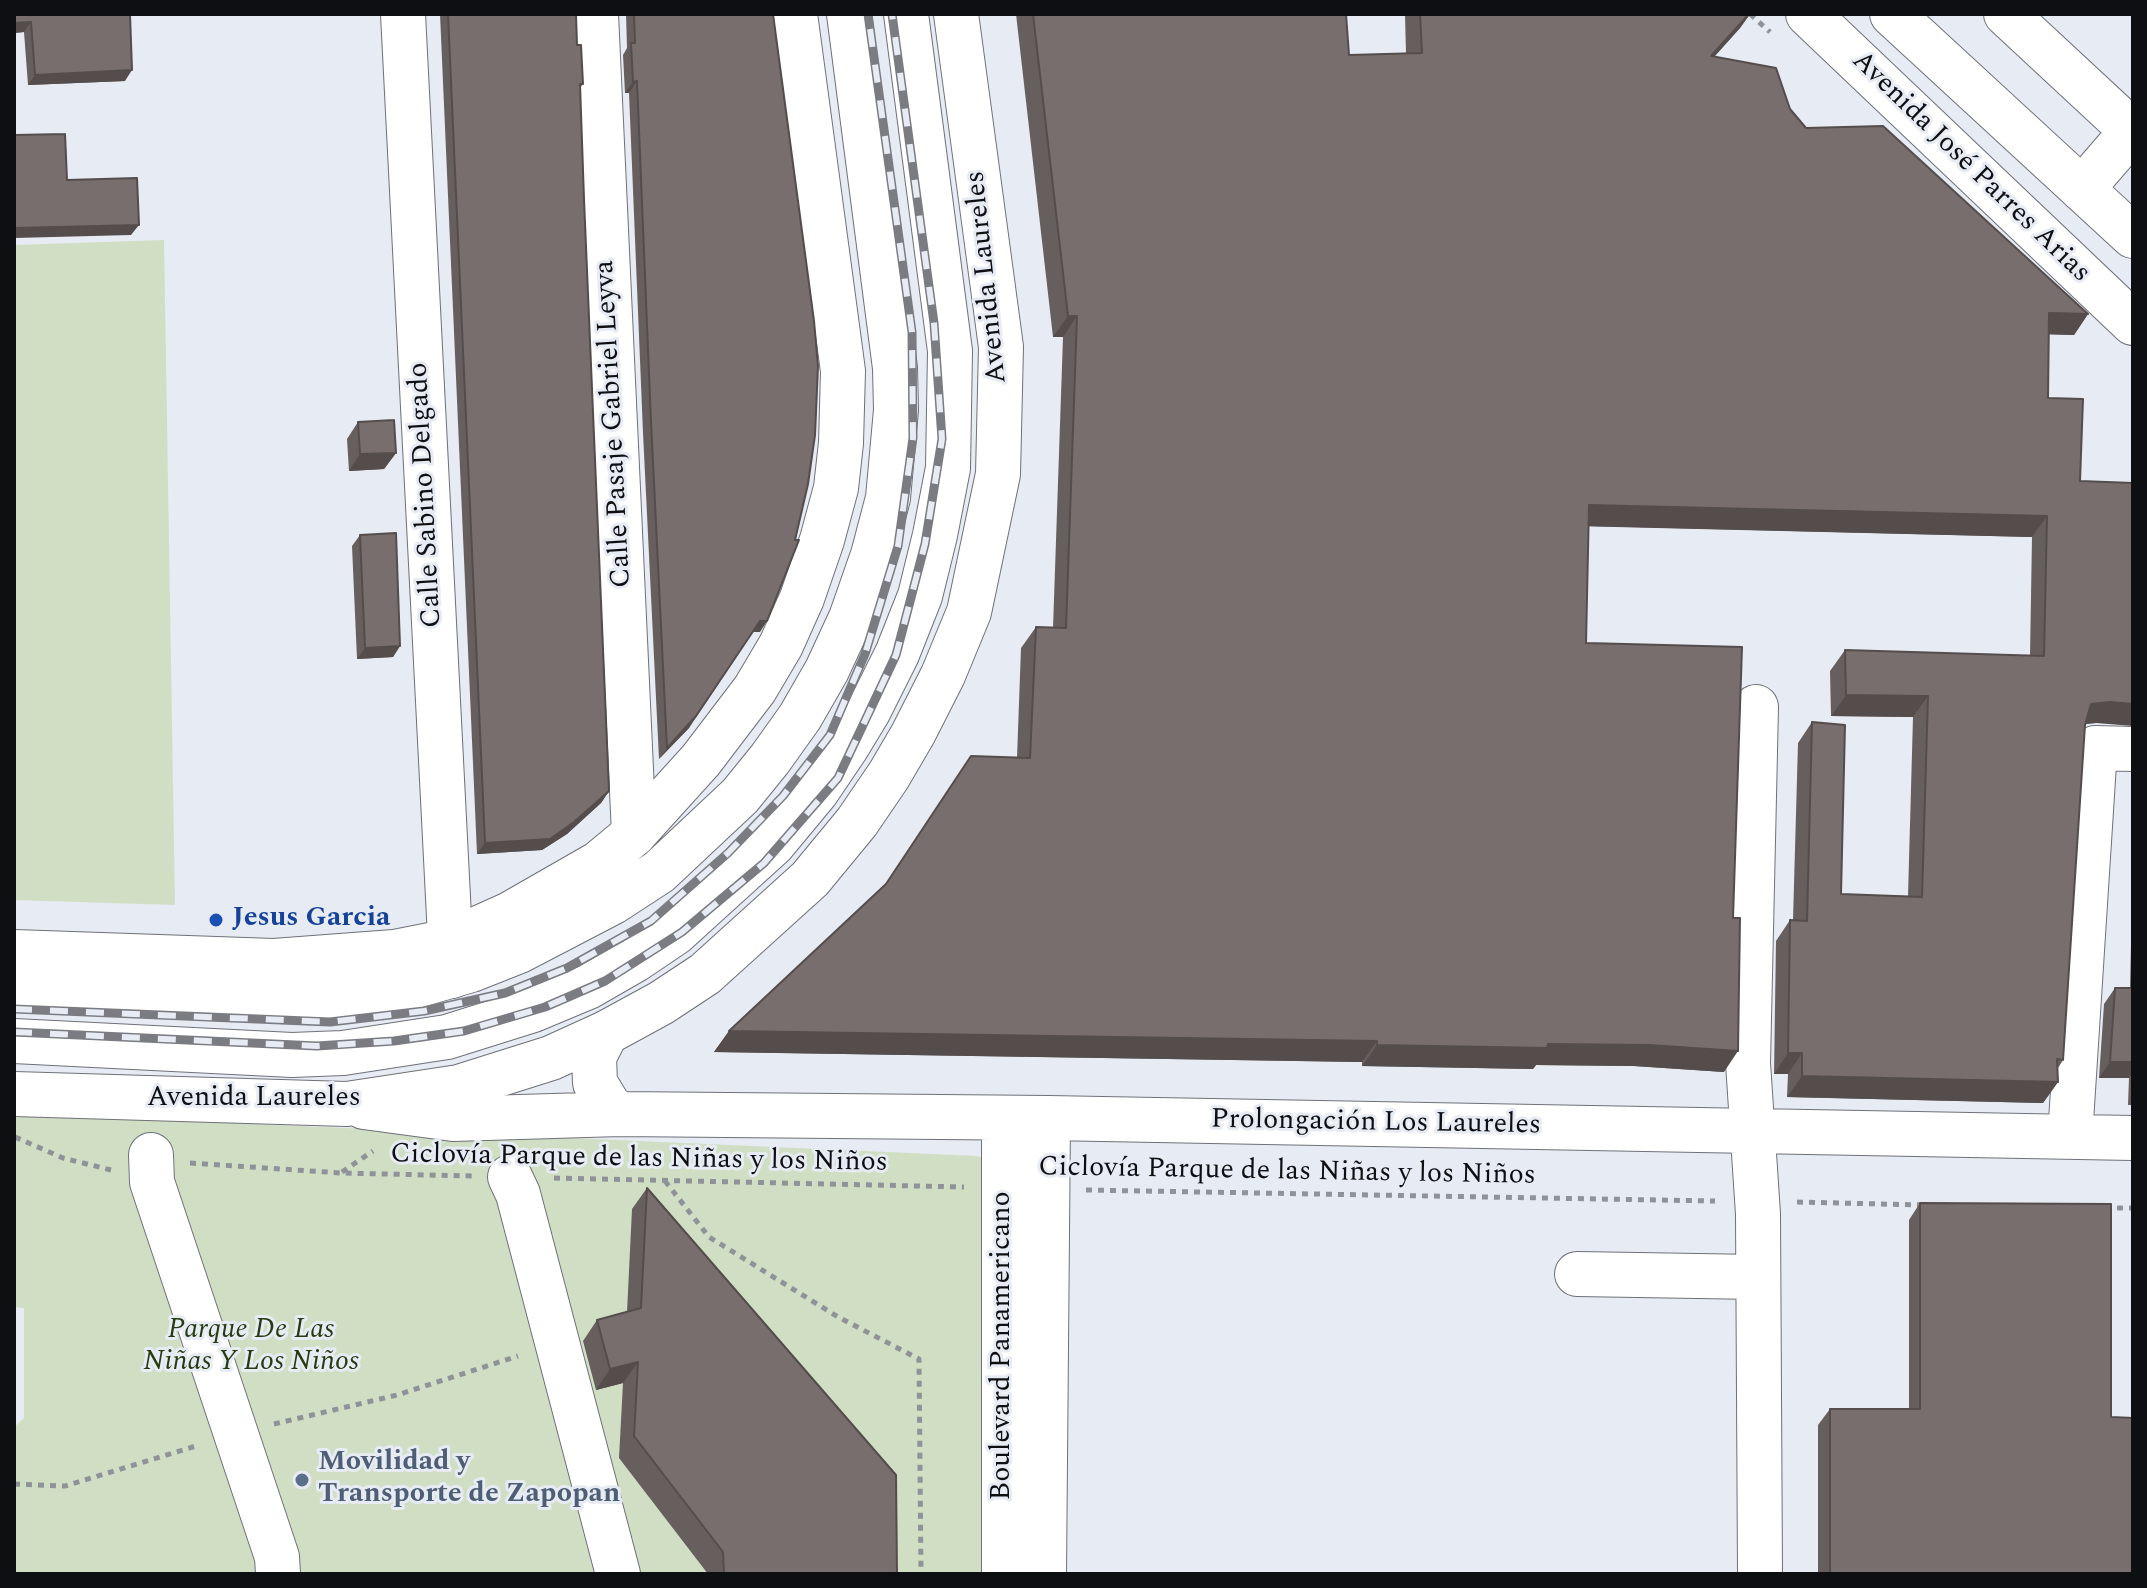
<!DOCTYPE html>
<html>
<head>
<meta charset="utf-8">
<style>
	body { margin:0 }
	#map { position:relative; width:2147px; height:1588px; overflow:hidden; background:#e7ebf4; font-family:Spectral,serif }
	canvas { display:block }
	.frame { position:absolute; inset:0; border:16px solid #0e0f12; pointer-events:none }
</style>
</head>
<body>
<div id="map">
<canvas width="2147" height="1588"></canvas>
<div class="frame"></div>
</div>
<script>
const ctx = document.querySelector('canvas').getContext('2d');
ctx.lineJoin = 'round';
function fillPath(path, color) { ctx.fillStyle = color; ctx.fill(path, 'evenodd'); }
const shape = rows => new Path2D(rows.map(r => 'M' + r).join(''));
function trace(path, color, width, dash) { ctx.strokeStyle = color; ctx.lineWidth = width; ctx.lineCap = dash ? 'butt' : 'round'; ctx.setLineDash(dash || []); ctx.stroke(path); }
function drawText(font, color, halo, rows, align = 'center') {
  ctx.font = font + ' Spectral,serif'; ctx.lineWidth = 6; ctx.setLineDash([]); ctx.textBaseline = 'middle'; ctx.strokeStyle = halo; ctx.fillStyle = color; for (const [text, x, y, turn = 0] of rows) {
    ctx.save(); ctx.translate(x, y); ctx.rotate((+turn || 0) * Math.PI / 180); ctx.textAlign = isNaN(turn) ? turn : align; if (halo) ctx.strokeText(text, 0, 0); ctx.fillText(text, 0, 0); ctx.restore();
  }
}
const green = shape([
	[164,240,175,905,14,900,14,245],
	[31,1114,977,1156,988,1160,995,1574,14,1574,14,1427,24,1418,24,1308,14,1307,14,1119]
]);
const path = shape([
	[1750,14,1770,32],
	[15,1137,63,1158,111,1170],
	[190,1163,341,1173,472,1176],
	[342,1172,373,1151],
	[554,1178,964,1187],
	[665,1181,709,1237,838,1317,919,1359,921,1574],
	[1086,1190,1715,1201],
	[1797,1202,1923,1205],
	[2105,1208,2133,1208],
	[274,1424,397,1395,518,1356],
	[14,1484,65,1486,199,1445]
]);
const minor = shape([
	[403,14,452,976],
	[596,14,634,834],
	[2006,14,2133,132],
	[2082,189,2132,131],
	[1756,707,1748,1063,1758,1214,1760,1574],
	[606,1033,594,1057,595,1083,609,1106,620,1114],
	[364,1107,453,1119,620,1114,1048,1118,2133,1138],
	[2070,1137,2095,748,2133,749],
	[151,1155,152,1182,277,1557,278,1574],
	[510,1177,518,1194,618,1574],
	[1577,1274,1758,1277],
	[1004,1574,1004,1118],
	[1044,1574,1048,1118]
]);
const major = shape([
	[1808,14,2133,323],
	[1892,14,2133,236],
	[14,952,274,961,394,952,450,941,510,914,599,863,634,834,701,760,755,689,781,645,802,598,822,540,836,488,841,443,843,371,795,14],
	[14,985,321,999,412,987,471,970,519,951,613,902,659,872,740,796,770,759,800,717,827,670,851,618,873,555,888,498,896,410,895,368,849,14],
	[14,1041,292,1055,343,1053,447,1037,533,1010,588,987,635,960,675,933,773,844,817,791,846,748,869,710,897,654,920,596,935,535,948,468,950,351,906,14],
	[14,1094,347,1104,459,1087,551,1058,606,1033,661,1003,705,974,810,879,857,822,889,775,913,734,943,675,969,612,998,474,1001,347,956,14]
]);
const rail = shape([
	[14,1009,330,1022,424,1011,505,993,567,968,651,921,728,853,783,796,830,735,865,654,898,546,913,438,912,332,868,14],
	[14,1032,317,1046,394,1041,464,1031,545,1007,605,981,682,932,764,863,838,778,896,655,925,544,942,439,934,323,892,14]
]);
const wall = shape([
	[14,14,130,14,125,81,28,85,24,32,14,33],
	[440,14,576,14,577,45,583,84,580,88,584,199,609,791,601,803,567,834,542,850,477,854],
	[626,14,773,14,760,632,753,632,689,728,659,759,643,433,629,93,625,93,623,55,627,48],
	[1016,14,1750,14,1740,28,1714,57,1790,109,1806,128,2088,314,2074,335,2048,334,2048,398,2080,481,2096,723,2085,724,2063,1060,2058,1068,2058,1082,2043,1103,1787,1097,1788,1074,1774,1074,1776,941,1790,920,1793,920,1798,743,1812,722,1841,894,1908,896,1913,717,1831,716,1830,671,1845,650,2030,656,2032,537,1589,526,1586,643,1724,1072,1634,1066,1536,1065,1533,1069,1362,1066,1362,1062,714,1052,729,1031,884,886,971,756,1017,758,1021,648,1036,627,1053,628,1063,337,1053,337],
	[1405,15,1406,53,1349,55,1346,16],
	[358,422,396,453,384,469,349,471,347,439],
	[360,535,400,646,393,657,357,659,352,546],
	[2133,855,2133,1105,2128,1105,2129,1078,2099,1078,2104,1004,2115,988,2130,988],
	[647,1188,897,1574,708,1574,619,1458,623,1383,596,1390,583,1341,597,1320,627,1312,632,1209],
	[1920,1203,2111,1417,2133,1574,1818,1574,1818,1425,1830,1409,1909,1409,1909,1220]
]);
const shadedWall = shape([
	[1331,14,1406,14,1405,15,1330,16],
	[1749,14,1750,14,1740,28,1696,77,1711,56],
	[31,22,24,32,14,33,14,23],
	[132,70,125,81,28,85,35,75],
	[637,81,629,93,625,93,633,82],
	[139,225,131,235,14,238,14,228],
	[2049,313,2088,314,2074,335,2034,334],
	[1068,316,1077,316,1063,337,1053,337],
	[396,453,384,469,349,471,360,454],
	[1589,505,2047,516,2032,537,1574,526],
	[760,621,767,621,760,632,753,632],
	[400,646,393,657,357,659,365,648],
	[1846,695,1928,696,1913,717,1831,716],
	[2110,702,2133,704,2133,726,2096,723,2076,725,2091,704],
	[696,716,689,728,659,759,667,748],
	[609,791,601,803,567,834,542,850,477,854,485,843],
	[729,1031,1377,1041,1362,1062,714,1052],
	[1548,1044,1649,1045,1738,1051,1724,1072,1634,1066,1536,1065,1533,1069,1362,1066,1377,1045],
	[1788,1053,1802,1053,1788,1074,1774,1074],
	[2110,1062,2133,1062,2133,1072,2129,1078,2099,1078],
	[1802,1076,2058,1082,2043,1103,1787,1097],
	[638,1362,623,1383,596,1390,610,1369]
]);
const building = shape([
	[14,14,130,14,132,70,35,75,31,22,14,23,14,14],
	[448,14,576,14,577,45,581,45,583,84,580,84,584,199,609,791,574,822,550,839,485,843,448,14],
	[634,14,773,14,814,321,818,366,815,435,808,484,795,540,799,540,767,621,760,621,696,716,667,748,651,422,637,81,633,82,631,43,635,43,634,14],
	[1033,14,1346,14,1349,55,1422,53,1420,14,1749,14,1711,56,1776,68,1790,109,1806,128,1883,126,2088,314,2049,313,2048,398,2083,399,2080,481,2133,483,2133,704,2110,702,2091,704,2085,725,2063,1060,2057,1059,2058,1082,1802,1076,1802,1053,1788,1053,1790,920,1807,921,1812,722,1845,725,1841,894,1922,897,1928,696,1846,695,1845,650,2044,656,2047,516,1589,505,1586,643,1742,647,1733,918,1740,918,1738,1051,1649,1045,1548,1044,1547,1048,1377,1045,1377,1041,729,1031,886,884,971,756,1030,758,1036,627,1066,628,1077,316,1068,316,1033,14],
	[65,134,67,180,137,178,139,225,14,228,14,135,65,134],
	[394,420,396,453,360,454,358,422,394,420],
	[396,533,400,646,365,648,360,535,396,533],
	[2115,988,2133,988,2133,1062,2110,1062,2115,988],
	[647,1188,896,1475,897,1574,724,1574,723,1552,634,1436,638,1362,610,1369,597,1320,641,1308,647,1188],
	[1920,1203,2111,1204,2111,1417,2133,1418,2133,1574,1830,1574,1830,1409,1920,1409,1920,1203]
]);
const markers = [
	[216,920,8,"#1a4fb4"],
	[302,1480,8,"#5c6f8a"]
];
const streetNames = [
	["Avenida José Parres Arias",1970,168,44],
	["Avenida Laureles",988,277,-96],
	["Calle Pasaje Gabriel Leyva",615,424,-93],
	["Calle Sabino Delgado",427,495,-93],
	["Avenida Laureles",254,1100],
	["Prolongación Los Laureles",1376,1124,1],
	["Ciclovía Parque de las Niñas y los Niños",639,1160,1],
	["Ciclovía Parque de las Niñas y los Niños",1287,1173,1],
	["Boulevard Panamericano",1004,1346,-90]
];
const transitNames = [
	["Jesus Garcia",232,920]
];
const parkNames = [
	["Parque De Las",251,1332],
	["Niñas Y Los Niños",251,1364]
];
const serviceNames = [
	["Movilidad y",318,1464],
	["Transporte de Zapopan",318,1496]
];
fillPath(green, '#d0dfc4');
trace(minor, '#6e7179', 46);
trace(major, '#6e7179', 46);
trace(path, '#8f9298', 5, [6, 6]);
trace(minor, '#fff', 44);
trace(major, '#fff', 44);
trace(rail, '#7a7c82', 9);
trace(rail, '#e7ebf4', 6, [18]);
fillPath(wall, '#675f5e');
fillPath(shadedWall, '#544d4c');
fillPath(building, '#786e6d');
trace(building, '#544d4c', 2);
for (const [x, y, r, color] of markers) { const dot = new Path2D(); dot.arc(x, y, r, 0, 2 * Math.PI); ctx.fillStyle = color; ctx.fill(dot); trace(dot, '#e7ebf4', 3); }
drawText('28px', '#0e0f12', '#e7ebf4', streetNames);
drawText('bold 28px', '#164399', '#e7ebf4', transitNames, 'left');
drawText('italic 28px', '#263b10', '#e7ebf4', parkNames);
drawText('bold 28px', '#4e5e75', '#e7ebf4', serviceNames, 'left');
</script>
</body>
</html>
